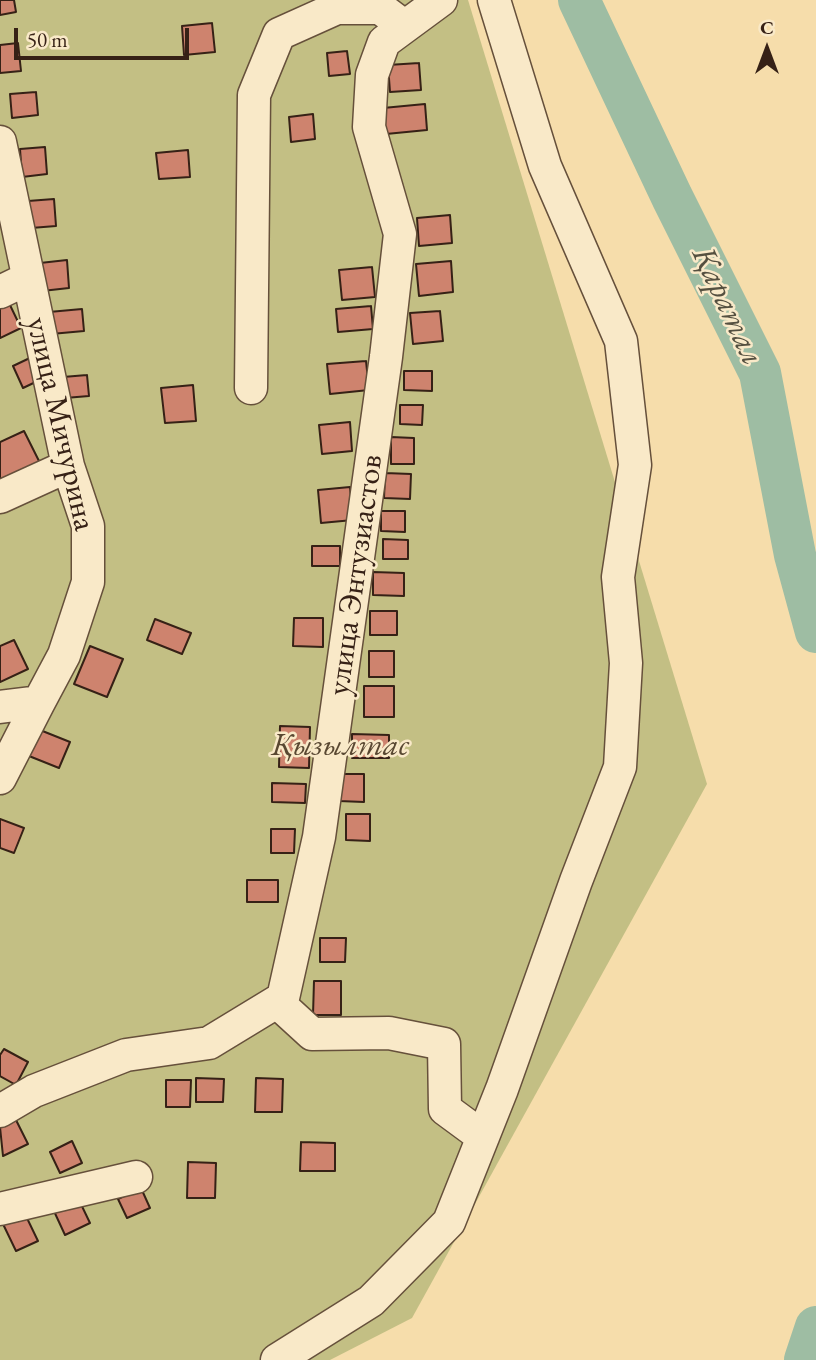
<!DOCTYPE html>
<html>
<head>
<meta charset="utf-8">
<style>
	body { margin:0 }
	#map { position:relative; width:816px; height:1360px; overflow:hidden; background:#f6ddab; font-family:"EB Garamond",serif }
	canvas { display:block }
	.north { position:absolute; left:732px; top:14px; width:70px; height:70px; -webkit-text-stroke:5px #f9e9c8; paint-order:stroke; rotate:0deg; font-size:19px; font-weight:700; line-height:28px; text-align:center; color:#362116 }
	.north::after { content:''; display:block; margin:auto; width:24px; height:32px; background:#362116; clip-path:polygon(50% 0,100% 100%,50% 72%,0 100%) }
	.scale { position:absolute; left:14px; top:28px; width:175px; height:32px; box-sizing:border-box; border:4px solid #362116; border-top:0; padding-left:9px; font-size:21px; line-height:24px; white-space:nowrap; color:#362116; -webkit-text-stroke:5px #f9e9c8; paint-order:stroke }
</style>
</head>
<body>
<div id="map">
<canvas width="816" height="1360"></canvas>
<div class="north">С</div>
<div class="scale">50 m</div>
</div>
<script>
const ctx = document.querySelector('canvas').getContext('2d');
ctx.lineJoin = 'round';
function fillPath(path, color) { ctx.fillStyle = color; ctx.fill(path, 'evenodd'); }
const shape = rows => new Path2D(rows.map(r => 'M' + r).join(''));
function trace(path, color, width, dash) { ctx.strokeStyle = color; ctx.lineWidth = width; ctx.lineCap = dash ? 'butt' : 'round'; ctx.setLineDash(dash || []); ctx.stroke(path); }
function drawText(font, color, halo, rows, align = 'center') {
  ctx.font = font + ' "EB Garamond",serif'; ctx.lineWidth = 5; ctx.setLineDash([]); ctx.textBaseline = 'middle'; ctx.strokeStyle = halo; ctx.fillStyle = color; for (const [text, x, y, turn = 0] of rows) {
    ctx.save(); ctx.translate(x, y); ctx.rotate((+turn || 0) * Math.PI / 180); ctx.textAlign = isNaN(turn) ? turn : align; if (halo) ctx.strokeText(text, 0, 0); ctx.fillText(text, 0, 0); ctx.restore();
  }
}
const green = shape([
	[0,0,468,0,707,784,412,1318,330,1360,0,1360]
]);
const river = shape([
	[579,0,672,197,760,373,795,555,816,632],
	[805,1360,816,1327]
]);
const building = shape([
	[0,0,14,0,16,12,0,15,0,0],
	[212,23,215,52,184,55,182,26,212,23],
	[18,43,21,71,0,73,0,45,18,43],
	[347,51,350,74,329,76,327,53,347,51],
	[419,63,421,90,390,92,388,65,419,63],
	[36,92,38,115,12,118,10,94,36,92],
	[425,104,427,130,386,134,383,108,425,104],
	[313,114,315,139,291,142,289,117,313,114],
	[45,147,47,174,22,177,20,149,45,147],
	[188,150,190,177,159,179,156,153,188,150],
	[54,199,56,226,31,228,28,201,54,199],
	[450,215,452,243,419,246,417,218,450,215],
	[67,260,69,288,42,291,40,263,67,260],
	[451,261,453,292,419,296,416,264,451,261],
	[372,267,375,297,342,300,339,270,372,267],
	[9,303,21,328,0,338,0,308,9,303],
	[371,306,373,329,338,332,336,309,371,306],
	[82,309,84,331,51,334,49,312,82,309],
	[440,311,443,341,413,344,410,313,440,311],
	[34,356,44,378,23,388,13,366,34,356],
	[366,361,369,390,330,394,327,364,366,361],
	[404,371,432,371,432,391,404,390,404,371],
	[87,375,89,396,65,398,63,377,87,375],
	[193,385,196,421,165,423,161,388,193,385],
	[400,405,423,405,422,425,400,424,400,405],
	[350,422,352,451,322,454,319,425,350,422],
	[24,431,40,463,0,482,0,442,24,431],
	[391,437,414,438,414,464,391,464,391,437],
	[385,473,411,474,410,499,384,498,385,473],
	[350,487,353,520,321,523,318,490,350,487],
	[381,511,405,511,405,532,381,531,381,511],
	[383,539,408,540,408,559,383,559,383,539],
	[312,546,340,546,340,566,312,566,312,546],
	[373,572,404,573,404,596,373,595,373,572],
	[370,611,397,611,397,635,370,635,370,611],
	[294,618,323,618,323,647,293,646,294,618],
	[155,619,191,633,182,654,147,640,155,619],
	[14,640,28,669,0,682,0,646,14,640],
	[90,646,123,659,107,697,74,684,90,646],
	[369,651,394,651,394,677,369,677,369,651],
	[364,686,394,686,394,717,364,717,364,686],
	[280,726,310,727,309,768,279,767,280,726],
	[40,730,70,742,59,768,29,756,40,730],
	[352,734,389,735,389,758,352,758,352,734],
	[339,774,364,774,364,802,339,801,339,774],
	[272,783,306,784,305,803,272,802,272,783],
	[346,814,370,814,370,841,346,840,346,814],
	[0,819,24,828,14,853,0,848,0,819],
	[271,829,295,829,294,853,271,853,271,829],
	[247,880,278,880,278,902,247,902,247,880],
	[320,938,346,938,345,962,320,962,320,938],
	[314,981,341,981,341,1015,313,1015,314,981],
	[4,1049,28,1062,16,1085,0,1076,0,1055,4,1049],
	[196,1078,224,1079,223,1102,196,1102,196,1078],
	[256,1078,283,1079,282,1112,255,1112,256,1078],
	[166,1080,191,1080,190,1107,166,1107,166,1080],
	[16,1120,28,1144,3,1156,0,1127,16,1120],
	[72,1141,82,1163,60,1173,50,1152,72,1141],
	[301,1142,335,1143,335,1171,300,1171,301,1142],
	[188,1162,216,1163,215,1198,187,1198,188,1162],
	[141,1188,150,1208,127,1218,118,1199,141,1188],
	[78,1198,90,1223,65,1235,53,1209,78,1198],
	[25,1214,38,1241,16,1251,3,1224,25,1214]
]);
const minor = shape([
	[0,142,68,466,88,526,88,582,64,655,39,702,0,707],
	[0,292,27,279],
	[251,388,254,95,279,34,337,8,380,8,404,26],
	[0,497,68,466],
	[0,778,39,702],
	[277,1002,312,1034,389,1033,444,1044,445,1109,483,1137],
	[0,1111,34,1091,126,1055,209,1043,283,998,319,837,386,357,400,234,369,127,372,75,384,42,441,0],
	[0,1209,136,1177],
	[277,1360,371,1301,449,1222,502,1089,576,881,620,767,626,663,618,577,635,465,621,341,545,166,494,0]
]);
const streetNames = [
	["улица Мичурина",60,424,77],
	["улица Энтузиастов",356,575,-82]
];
const parkNames = [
	["Қызылтас",340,746]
];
const waterNames = [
	["Қаратал",727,306,65]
];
fillPath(green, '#c3bf84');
trace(river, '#9ebda3', 42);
fillPath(building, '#ce836e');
trace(building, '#362116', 2);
trace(minor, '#66503b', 35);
trace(minor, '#f9e9c8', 32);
drawText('32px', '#362116', '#f9e9c8', streetNames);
drawText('italic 32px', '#594832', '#f9e9c8', parkNames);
drawText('italic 33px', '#555040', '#f9e9c8', waterNames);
</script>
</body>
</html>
